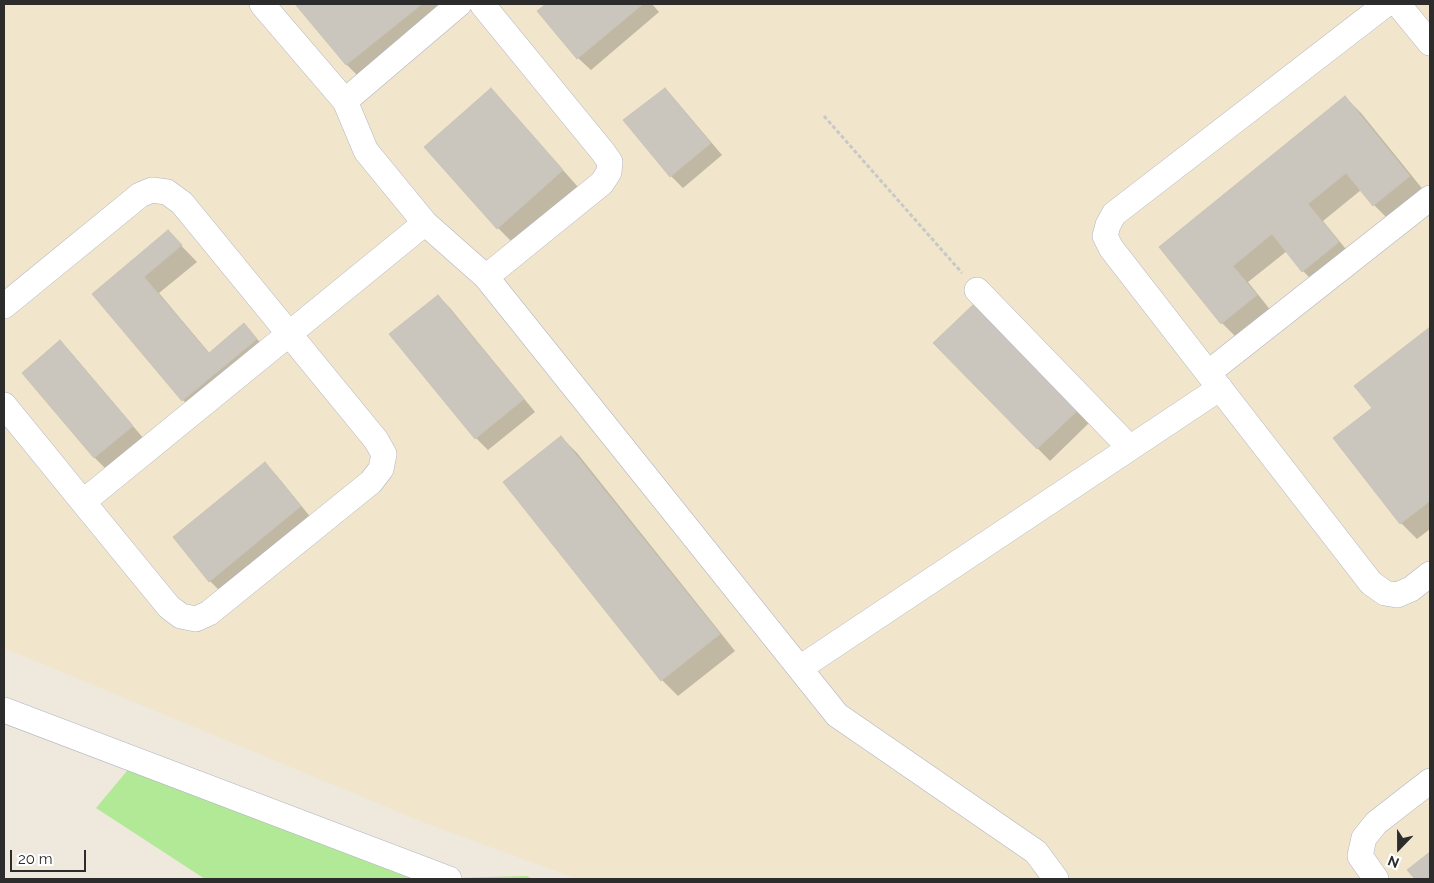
<!DOCTYPE html>
<html>
<head>
<meta charset="utf-8">
<style>
	body { margin:0 }
	#map { position:relative; width:1434px; height:883px; overflow:hidden; background:#efe8dd; font-family:Raleway,sans-serif }
	canvas { display:block }
	.frame { position:absolute; inset:0; border:5px solid #2c2c2c; pointer-events:none }
	.north { position:absolute; left:1374px; top:823px; width:50px; height:50px; -webkit-text-stroke:4px #fff; paint-order:stroke; rotate:202deg; font-size:14px; font-weight:700; line-height:20px; text-align:center; color:#2c2c2c }
	.north::after { content:''; display:block; margin:auto; width:18px; height:22px; background:#2c2c2c; clip-path:polygon(50% 0,100% 100%,50% 72%,0 100%) }
	.scale { position:absolute; left:10px; top:850px; width:76px; height:22px; box-sizing:border-box; border:2px solid #2c2c2c; border-top:0; padding-left:6px; font-size:15px; line-height:18px; white-space:nowrap; color:#2c2c2c; -webkit-text-stroke:4px #fff; paint-order:stroke }
</style>
</head>
<body>
<div id="map">
<canvas width="1434" height="883"></canvas>
<div class="frame"></div>
<div class="north">N</div>
<div class="scale">20 m</div>
</div>
<script>
const ctx = document.querySelector('canvas').getContext('2d');
ctx.lineJoin = 'round';
function fillPath(path, color) { ctx.fillStyle = color; ctx.fill(path, 'evenodd'); }
const shape = rows => new Path2D(rows.map(r => 'M' + r).join(''));
function trace(path, color, width, dash) { ctx.strokeStyle = color; ctx.lineWidth = width; ctx.lineCap = dash ? 'butt' : 'round'; ctx.setLineDash(dash || []); ctx.stroke(path); }
const education = shape([
	[4,4,1430,4,1430,879,577,879,425,823,4,648]
]);
const green = shape([
	[137,759,414,879,527,876,533,879,205,879,96,808]
]);
const shadow = shape([
	[297,4,457,4,363,81,347,65],
	[548,4,652,4,659,12,591,70,578,58,539,11],
	[665,90,677,102,722,155,683,188,671,176,625,121],
	[1345,97,1361,113,1425,192,1390,221,1374,205,1361,190,1323,221,1354,259,1319,287,1303,271,1287,251,1248,282,1272,312,1238,339,1222,323,1160,247],
	[506,106,578,187,514,244,498,228],
	[168,232,197,262,159,293,210,354,244,325,272,355,199,416,183,400,94,294],
	[438,296,450,308,535,412,488,450,476,438],
	[975,305,1089,423,1050,461,935,343],
	[1430,328,1430,529,1417,539,1401,523,1335,438,1373,408,1356,386],
	[60,342,72,354,144,439,107,470,95,458,23,373],
	[561,437,577,453,735,651,678,696,662,680,504,482],
	[264,464,277,476,312,519,222,593,210,581]
]);
const building = shape([
	[295,4,422,4,346,65,295,4],
	[546,4,643,4,577,59,537,11,546,4],
	[491,88,563,170,497,229,424,147,491,88],
	[665,88,711,143,670,177,623,120,665,88],
	[1345,96,1410,176,1373,206,1346,173,1308,204,1339,242,1302,272,1272,234,1233,266,1257,295,1221,324,1159,247,1345,96],
	[168,230,182,245,144,277,209,353,244,323,257,339,182,401,92,294,168,230],
	[438,295,524,399,475,439,389,334,438,295],
	[975,303,1078,410,1037,449,933,343,975,303],
	[1430,327,1430,501,1400,524,1333,438,1372,408,1354,386,1430,327],
	[60,340,133,426,94,458,22,373,60,340],
	[561,436,720,634,661,681,503,482,561,436],
	[265,462,301,506,209,582,173,537,265,462],
	[1430,852,1430,879,1415,879,1407,870,1430,852]
]);
const path = shape([
	[824,116,962,273]
]);
const minor = shape([
	[262,4,345,101,366,151,425,223,486,277,837,715,1036,852,1056,879],
	[482,4,603,152,610,162,609,172,602,183,486,277],
	[1386,4,1114,214,1108,225,1105,236,1111,248,1371,583,1385,593,1397,595,1411,589,1430,574],
	[1398,4,1430,43],
	[345,101,459,4],
	[977,290,1130,448],
	[4,306,140,195,152,190,167,192,182,203,376,440,384,454,381,469,371,482,209,613,196,619,181,616,169,607,83,502],
	[1208,373,1430,198],
	[4,405,83,502,425,223],
	[800,668,1220,388],
	[4,710,449,879],
	[1376,879,1360,856,1364,838,1376,823,1430,781]
]);
fillPath(education, '#f1e6cc');
fillPath(green, '#b1e996');
fillPath(shadow, '#0003');
fillPath(building, '#cac5bd');
trace(building, '#cbc4b7', 1);
trace(minor, '#b1b4c1', 26);
trace(path, '#c8c8c8', 3, [4, 2.5]);
trace(minor, '#fff', 25);
</script>
</body>
</html>
